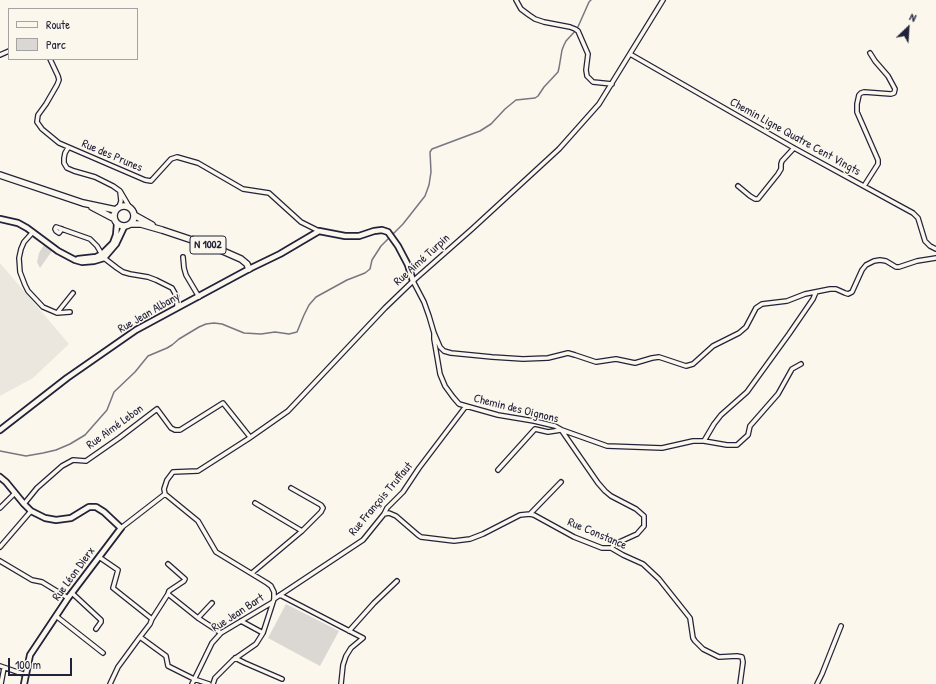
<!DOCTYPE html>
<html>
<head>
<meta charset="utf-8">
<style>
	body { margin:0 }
	#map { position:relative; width:936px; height:684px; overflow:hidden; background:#fbf7ec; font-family:"Patrick Hand",sans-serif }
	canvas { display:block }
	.legend { position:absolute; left:8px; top:8px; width:130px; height:52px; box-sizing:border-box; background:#fbf7ec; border:1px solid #a4a2a5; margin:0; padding:5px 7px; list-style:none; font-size:12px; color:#22223b }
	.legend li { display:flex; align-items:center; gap:8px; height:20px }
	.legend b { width:20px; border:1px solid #a4a2a5 }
	.north { position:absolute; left:888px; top:8px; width:40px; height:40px; -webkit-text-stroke:3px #fbf7ec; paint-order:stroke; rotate:25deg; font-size:11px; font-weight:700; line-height:16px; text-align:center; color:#22223b }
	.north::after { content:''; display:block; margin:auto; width:14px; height:18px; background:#22223b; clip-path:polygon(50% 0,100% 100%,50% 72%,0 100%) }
	.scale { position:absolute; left:8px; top:658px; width:64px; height:18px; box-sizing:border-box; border:2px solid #22223b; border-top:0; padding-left:5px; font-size:12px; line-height:14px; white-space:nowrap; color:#22223b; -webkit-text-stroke:3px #fbf7ec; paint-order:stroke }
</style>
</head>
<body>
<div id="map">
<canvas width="936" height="684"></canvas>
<ul class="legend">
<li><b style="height:5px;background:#fbf7ec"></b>Route</li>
<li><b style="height:11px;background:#dbd8d3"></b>Parc</li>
</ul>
<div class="north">N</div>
<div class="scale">100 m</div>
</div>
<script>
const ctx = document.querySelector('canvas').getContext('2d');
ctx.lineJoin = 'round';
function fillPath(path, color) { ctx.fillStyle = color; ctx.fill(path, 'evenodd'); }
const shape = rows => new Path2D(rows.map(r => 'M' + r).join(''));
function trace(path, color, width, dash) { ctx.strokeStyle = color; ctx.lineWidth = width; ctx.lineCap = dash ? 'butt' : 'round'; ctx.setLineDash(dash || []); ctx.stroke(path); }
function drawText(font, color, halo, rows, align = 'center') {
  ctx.font = font + ' "Patrick Hand",sans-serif'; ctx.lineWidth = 3; ctx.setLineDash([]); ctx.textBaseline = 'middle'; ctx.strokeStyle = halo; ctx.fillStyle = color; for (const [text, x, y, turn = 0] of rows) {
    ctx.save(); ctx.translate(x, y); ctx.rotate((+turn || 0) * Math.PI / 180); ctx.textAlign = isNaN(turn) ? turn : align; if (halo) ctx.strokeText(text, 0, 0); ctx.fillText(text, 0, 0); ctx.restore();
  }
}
const built = shape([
	[0,263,69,344,33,378,0,396]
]);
const green = shape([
	[44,245,47,246,52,251,40,268,37,262,39,253],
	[286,604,339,631,320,666,268,638]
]);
const stream = shape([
	[0,451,26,456,43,453,56,450,70,444,85,435,107,410,114,392,135,372,148,356,167,348,172,345,179,339,199,327,206,324,214,323,222,324,244,333,261,334,275,332,289,334,297,332,304,315,309,305,316,297,347,280,365,273,370,269,372,260,381,246,403,224,425,196,429,185,431,172,430,152,432,149,480,131,491,124,505,109,516,100,535,98,538,96,544,87,558,72,559,68,562,50,564,45,566,41,577,29,589,2,591,0]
]);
const minor = shape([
	[516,0,521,9,529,15,535,19,544,22,570,27,575,29,578,31,588,54,586,70,587,76,593,82,612,84],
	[630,54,794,148,913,213,918,218,925,241,930,246,936,249],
	[0,55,9,51],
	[50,59,58,76,59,80,57,85,46,104,38,115,37,122,42,129,59,143,145,180,151,181,171,159,177,157,198,163,243,189,269,193,301,222,319,231],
	[68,148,65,153,64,158,64,163,67,168,74,171,95,177,113,186,120,191,130,208],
	[738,186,750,196,755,199,758,199,778,174,781,169,781,164,782,161,794,148],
	[864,186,878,164,878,160,857,112,857,104,859,95,861,93,864,92,891,94,894,93,895,89,888,76,875,61,870,53],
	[119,207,121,201,120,192],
	[62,229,59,233,56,231,55,229,56,227,90,239,97,246,104,258,117,268,123,272,130,274,148,277,156,280,172,288,177,297,177,307],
	[33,232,24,242,21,249,19,258,20,272,25,285,28,291,43,307,57,313,73,293],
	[183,257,184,268,186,275,199,297],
	[413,281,424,302,429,316,434,333,434,339,440,374,445,386,453,397,459,404,466,406,498,415,534,421,555,426,562,430,607,446,662,448,693,441,704,441,727,445,737,445,748,435,750,426,778,394,792,369,801,364],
	[57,313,70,312],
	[434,333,440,347,444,351,451,353,492,357,523,359,548,358,568,353,575,355,596,362,616,359,635,363,652,358,659,357,686,366,693,364,713,346,739,333,746,327,756,308,762,304,787,301,805,294,830,289,836,289,845,293,848,294,852,292,862,270,866,265,874,261,880,260,886,261,896,267,899,267,917,261,936,258],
	[562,431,598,483,605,491,611,496,636,509,644,516,644,526,637,534,615,544,611,548],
	[704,441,714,424,721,415,747,392,789,334,813,299,816,292],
	[498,470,535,429,548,432,561,430],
	[165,494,164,489,167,480,173,472,198,471,248,439,288,411,385,308,413,281,472,229,559,149,599,104,663,0],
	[165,494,198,521,216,552,267,583,271,586,274,592,274,599,263,633,256,644,233,660,215,678,213,684],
	[255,503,302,531],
	[24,504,37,488,62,466,73,460,86,461,119,438,157,409,171,428,175,430,180,430,223,403,250,437],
	[0,508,15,493],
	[384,514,389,513,396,516,418,535,421,537,454,541,470,539,483,534,520,515,530,514,534,515,574,537,602,548,611,548,623,555,643,564,659,579,690,618,693,638,695,641,703,649,719,657,737,656,742,657,743,662,740,684],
	[530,514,561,482],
	[121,528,165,494],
	[0,547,31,511],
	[99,557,118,570,113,588,152,619,150,624,140,637,166,656,168,666,194,679,209,684],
	[0,561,32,580,42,582,68,598],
	[168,564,185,579,184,581,169,591,168,594,198,618,221,633],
	[252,573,302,531,321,512,323,508,321,505,291,488],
	[72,593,101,620,101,622,96,629],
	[280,595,363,638,351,648,346,656,343,665,341,684],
	[274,599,363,540,384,514,387,508,403,492,419,468,466,406],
	[56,616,103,653],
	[198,618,212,603],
	[152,619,168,594],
	[241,621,263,633],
	[349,631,374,603,397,581],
	[235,658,245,663,282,679],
	[0,666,26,675],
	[1,684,4,668],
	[110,684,118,667,140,637],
	[192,684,212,643,221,633,273,602],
	[817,684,822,674,841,626]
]);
const tertiary = shape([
	[0,219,18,223,27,228,58,251,75,260,82,262,94,261,104,258,116,244,124,227],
	[78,259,96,257,102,254,113,243,116,235,117,224],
	[0,430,67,378,136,330,249,269,280,254,319,231,345,236,359,236,374,231,382,230,388,232,398,246,408,265,413,281],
	[0,477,6,482,24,504,31,511,45,518,56,520,71,518,89,507,96,507,104,512,121,528,68,598,30,655,24,684]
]);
const primary = shape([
	[0,175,83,203,116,210],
	'114 216a10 10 0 1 1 20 0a10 10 0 1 1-20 0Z',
	[92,207,113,218],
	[134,215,152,225],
	[131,224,141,224,162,230,216,248,241,259,247,264,249,269]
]);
const shields = [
	[208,245,36]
];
const shieldNames = [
	["N 1002",208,245]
];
const streetNames = [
	["Chemin Ligne Quatre Cent Vingts",795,137,29],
	["Rue des Prunes",112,156,23],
	["Rue Aimé Turpin",422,260,-42],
	["Rue Jean Albany",149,313,-30],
	["Chemin des Oignons",516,409,14],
	["Rue Aimé Lebon",115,427,-36],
	["Rue François Truffaut",381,499,-50],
	["Rue Constance",597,534,23],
	["Rue Léon Dierx",74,574,-54],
	["Rue Jean Bart",238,613,-33]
];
fillPath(built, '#ebe7df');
fillPath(green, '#dbd8d3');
trace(stream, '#787681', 1.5);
trace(minor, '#22223b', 6);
trace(tertiary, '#22223b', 8);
trace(primary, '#22223b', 8);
trace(minor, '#fbf7ec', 3.5);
trace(tertiary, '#fbf7ec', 4.5);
trace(primary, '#fbf7ec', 5.5);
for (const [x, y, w] of shields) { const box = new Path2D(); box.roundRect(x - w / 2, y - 9, w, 18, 3); ctx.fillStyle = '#fbf7ec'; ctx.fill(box); trace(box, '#22223b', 1); }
drawText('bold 11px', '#22223b', null, shieldNames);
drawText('12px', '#22223b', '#fbf7ec', streetNames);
</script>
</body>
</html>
